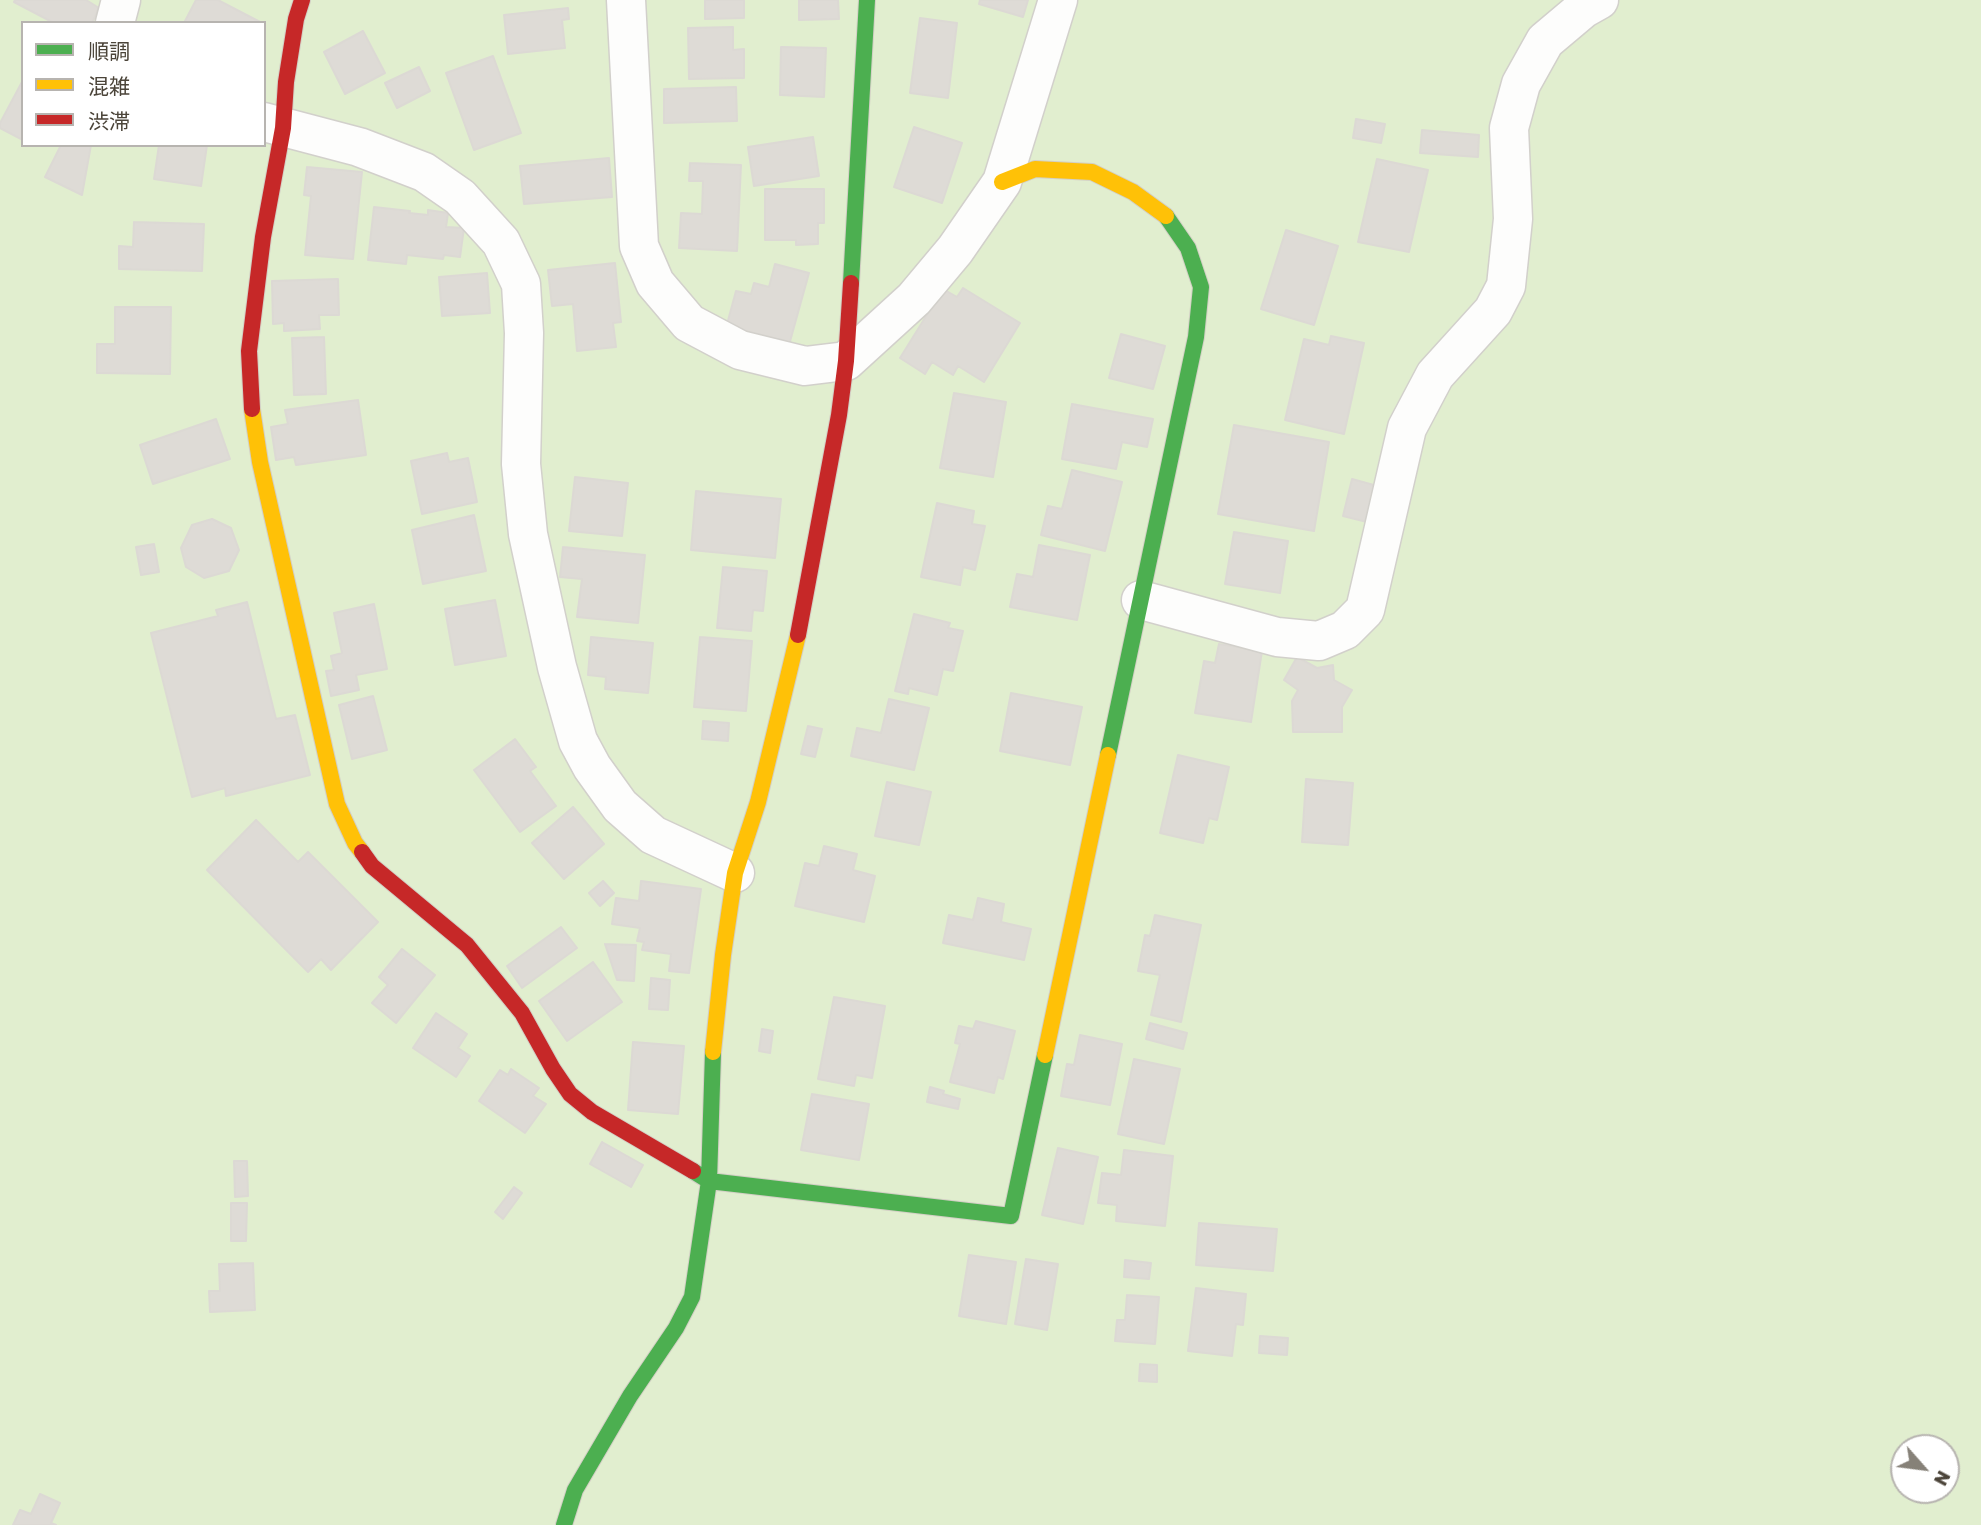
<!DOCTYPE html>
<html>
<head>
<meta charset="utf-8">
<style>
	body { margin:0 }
	#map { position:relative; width:1981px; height:1525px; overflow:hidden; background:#f4f2ee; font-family:Rubik,"Noto Sans JP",sans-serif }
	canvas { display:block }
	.legend { position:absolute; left:21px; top:21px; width:245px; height:126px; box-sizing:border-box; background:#fff; border:2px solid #b7b4b0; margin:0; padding:9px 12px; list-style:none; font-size:21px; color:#4b4439 }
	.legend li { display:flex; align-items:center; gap:14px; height:35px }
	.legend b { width:35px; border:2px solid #b7b4b0 }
	.north { position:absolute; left:1890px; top:1434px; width:70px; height:70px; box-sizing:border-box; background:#fff; border:2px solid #b7b4b0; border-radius:50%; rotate:118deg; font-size:19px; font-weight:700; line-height:28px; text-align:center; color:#4b4439 }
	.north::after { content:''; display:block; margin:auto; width:24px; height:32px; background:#868178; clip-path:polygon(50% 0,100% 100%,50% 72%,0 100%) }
</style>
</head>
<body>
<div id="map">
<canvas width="1981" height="1525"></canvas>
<ul class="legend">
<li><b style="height:9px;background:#4caf50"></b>順調</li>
<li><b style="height:9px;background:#ffc107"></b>混雑</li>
<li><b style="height:9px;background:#c62828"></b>渋滞</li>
</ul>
<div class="north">N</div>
</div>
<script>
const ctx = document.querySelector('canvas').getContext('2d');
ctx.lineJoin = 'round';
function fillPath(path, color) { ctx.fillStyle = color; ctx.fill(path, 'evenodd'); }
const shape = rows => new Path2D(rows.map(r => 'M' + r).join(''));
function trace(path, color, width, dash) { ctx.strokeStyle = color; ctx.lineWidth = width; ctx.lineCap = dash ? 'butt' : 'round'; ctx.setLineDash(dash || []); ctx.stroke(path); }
const green = shape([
	[0,0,1981,0,1981,1525,0,1525],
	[23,23,264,23,264,145,23,145],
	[1904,1448,1946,1448,1946,1490,1904,1490]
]);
const building = shape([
	[15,0,86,0,99,8,92,23,54,23,14,2,15,0],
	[196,0,218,0,262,23,184,23,196,0],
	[705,0,744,0,744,18,705,19,705,0],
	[799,0,838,0,839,19,799,20,799,0],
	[980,0,1028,0,1023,17,979,4,980,0],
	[568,8,569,19,562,20,565,48,508,54,504,15,568,8],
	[920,18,957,23,948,98,910,93,920,18],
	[733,27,733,50,744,49,744,78,689,79,688,28,733,27],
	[363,31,385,73,345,94,324,52,363,31],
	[781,47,826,48,824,97,780,95,781,47],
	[493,56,521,133,474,150,446,73,493,56],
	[419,67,430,91,397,108,385,83,419,67],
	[23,80,23,140,0,128,0,123,23,80],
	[736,87,737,121,664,123,664,89,736,87],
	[1356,119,1385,124,1381,143,1353,138,1356,119],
	[914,127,962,143,942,203,894,187,914,127],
	[1422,130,1479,135,1478,157,1420,153,1422,130],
	[813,137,819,176,754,186,748,147,813,137],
	[61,145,91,145,82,195,45,177,61,145],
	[159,145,207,145,201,186,154,179,159,145],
	[609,158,612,197,524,204,520,166,609,158],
	[1377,159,1428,170,1409,252,1358,242,1377,159],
	[690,163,741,165,737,251,679,248,681,213,702,214,703,181,689,181,690,163],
	[307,167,362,172,353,259,305,255,311,196,304,195,307,167],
	[765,189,824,189,824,223,818,223,818,244,796,245,796,240,765,240,765,189],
	[374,207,410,211,409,213,428,215,428,210,448,213,446,227,464,228,460,257,444,255,443,259,407,255,406,264,368,260,374,207],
	[134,222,204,224,202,271,119,269,119,246,133,247,134,222],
	[1286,230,1338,246,1314,325,1261,309,1286,230],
	[615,263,621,322,613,323,616,347,577,351,573,304,552,306,548,270,615,263],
	[775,264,809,273,789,345,726,328,736,291,751,294,754,283,769,287,775,264],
	[487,273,490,313,442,316,439,277,487,273],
	[338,279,339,315,319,315,320,329,284,331,284,323,273,324,272,281,338,279],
	[963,288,1020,323,984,382,958,366,953,375,932,362,925,374,900,358,943,289,957,297,963,288],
	[115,307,171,307,170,374,97,373,97,344,115,344,115,307],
	[1121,334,1165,346,1153,389,1109,378,1121,334],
	[1331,336,1364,343,1344,434,1285,420,1304,339,1329,345,1331,336],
	[324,337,326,394,294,395,292,338,324,337],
	[954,393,1006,402,993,477,940,468,954,393],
	[358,400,366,455,296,465,294,457,276,460,271,427,288,424,285,410,358,400],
	[1072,404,1153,419,1147,447,1122,442,1116,469,1062,459,1072,404],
	[216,419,230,459,153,484,140,445,216,419],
	[1234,425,1329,442,1314,531,1218,514,1234,425],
	[447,453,449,462,468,458,477,502,422,514,411,461,447,453],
	[1072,470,1122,482,1105,551,1041,535,1048,506,1062,509,1072,470],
	[575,477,628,483,622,536,569,531,575,477],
	[1352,479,1381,487,1371,523,1343,516,1352,479],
	[696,491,781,499,775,558,691,550,696,491],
	[937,503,974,511,972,524,985,526,975,570,963,567,960,585,921,577,937,503],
	[474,515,486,571,423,584,412,530,474,515],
	[212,519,231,528,239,550,229,571,204,578,186,567,181,548,192,525,212,519],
	[1234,532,1288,541,1280,593,1225,584,1234,532],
	[154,544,159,572,141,575,136,547,154,544],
	[1039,545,1090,555,1077,620,1010,607,1017,574,1033,577,1039,545],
	[563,547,645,555,638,623,577,617,582,579,560,577,563,547],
	[723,567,767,571,763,611,753,610,751,631,717,628,723,567],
	[495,600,506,656,455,665,445,609,495,600],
	[247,602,276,719,295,715,310,775,226,796,225,788,192,797,151,633,218,616,216,610,247,602],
	[374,604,387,669,356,675,359,690,331,696,326,671,334,670,331,656,342,653,334,613,374,604],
	[914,614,950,623,948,628,963,631,953,671,943,669,937,695,909,688,908,694,895,691,914,614],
	[591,637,653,643,648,693,605,689,606,677,588,675,591,637],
	[700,637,752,641,746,711,694,707,700,637],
	[1219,644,1262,651,1251,722,1195,713,1204,661,1215,663,1219,644],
	[1297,657,1317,668,1333,665,1334,680,1352,690,1342,707,1342,732,1293,732,1292,701,1298,690,1284,680,1297,657],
	[1011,693,1082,707,1070,765,1000,751,1011,693],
	[373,696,387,750,352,759,339,705,373,696],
	[889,699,929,708,914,770,851,756,857,728,881,733,889,699],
	[703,721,729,723,728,741,702,739,703,721],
	[808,726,822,729,815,757,801,754,808,726],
	[515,739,536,767,530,771,556,806,520,832,474,770,515,739],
	[1178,755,1229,767,1217,820,1209,818,1203,843,1160,833,1178,755],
	[1306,779,1353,783,1348,845,1302,842,1306,779],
	[887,782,931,792,919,845,875,836,887,782],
	[573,807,604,844,564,879,532,843,573,807],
	[256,820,298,862,308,852,378,922,331,970,321,959,308,972,207,870,256,820],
	[824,846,857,854,853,870,875,876,864,922,795,906,805,863,819,866,824,846],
	[603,881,614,893,600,906,589,893,603,881],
	[641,881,701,889,689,973,669,971,671,954,642,950,644,942,637,941,640,928,612,924,616,898,639,901,641,881],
	[978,898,1004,904,1001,922,1031,929,1024,960,943,943,949,915,973,920,978,898],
	[1155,915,1201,925,1181,1022,1151,1015,1160,975,1138,971,1145,935,1150,936,1155,915],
	[561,927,577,948,522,988,507,966,561,927],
	[605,944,636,945,634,981,617,980,605,944],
	[402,949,435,975,396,1023,372,1003,388,985,379,977,402,949],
	[593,962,622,1002,567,1041,539,1001,593,962],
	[651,978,670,980,668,1010,649,1009,651,978],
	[834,997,885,1006,872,1078,856,1075,854,1086,818,1079,834,997],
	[436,1013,467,1034,458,1048,470,1056,456,1077,413,1048,436,1013],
	[976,1021,1015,1031,1003,1079,998,1077,994,1093,950,1082,960,1044,955,1043,959,1026,973,1029,976,1021],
	[1150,1023,1187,1033,1183,1049,1146,1039,1150,1023],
	[762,1029,773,1031,770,1053,759,1051,762,1029],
	[1080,1035,1122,1044,1110,1105,1061,1096,1067,1064,1074,1065,1080,1035],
	[633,1042,684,1046,678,1114,628,1110,633,1042],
	[1134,1059,1180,1069,1164,1144,1118,1134,1134,1059],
	[511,1069,539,1088,533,1096,546,1104,525,1133,479,1101,500,1070,508,1075,511,1069],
	[930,1087,944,1091,943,1094,960,1099,958,1109,927,1102,930,1087],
	[812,1094,869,1104,859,1160,801,1150,812,1094],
	[602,1142,643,1165,631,1187,590,1164,602,1142],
	[1058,1148,1098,1157,1083,1224,1042,1215,1058,1148],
	[1124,1150,1173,1156,1165,1226,1116,1221,1117,1205,1098,1203,1102,1173,1121,1175,1124,1150],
	[234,1161,247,1161,248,1196,235,1197,234,1161],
	[514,1187,522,1193,503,1219,495,1212,514,1187],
	[231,1203,247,1203,246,1241,231,1241,231,1203],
	[1199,1223,1277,1229,1273,1271,1196,1265,1199,1223],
	[969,1255,1016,1262,1006,1324,959,1316,969,1255],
	[1026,1259,1058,1264,1047,1330,1015,1324,1026,1259],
	[1125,1260,1151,1263,1149,1279,1124,1277,1125,1260],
	[253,1263,255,1310,210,1312,209,1291,220,1291,219,1264,253,1263],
	[1196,1288,1246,1294,1243,1325,1236,1324,1232,1356,1188,1351,1196,1288],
	[1127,1295,1159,1297,1155,1344,1115,1341,1117,1320,1125,1320,1127,1295],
	[1260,1336,1288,1338,1287,1355,1259,1353,1260,1336],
	[1140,1364,1157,1365,1157,1382,1139,1381,1140,1364],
	[40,1494,60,1503,51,1523,56,1525,13,1525,20,1510,31,1514,40,1494]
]);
const street = shape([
	[626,0,639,246,655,283,689,323,740,350,805,366,846,361,914,299,955,250,1002,182,1058,0],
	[115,23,121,0],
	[264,122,359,147,424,172,460,197,501,242,521,284,524,333,521,464,528,534,557,667,578,741,592,767,620,806,653,835,735,873],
	[1141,600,1277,637,1319,641,1345,630,1365,610,1407,428,1435,375,1493,311,1506,286,1513,219,1509,128,1521,84,1545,41,1583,9,1599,0]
]);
const fast = shape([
	[851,283,867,0],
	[1108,755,1196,337,1201,287,1188,248,1166,216],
	[693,1171,709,1181,1011,1216,1045,1055],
	[564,1525,575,1490,630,1396,676,1328,692,1297,709,1181,713,1052]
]);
const slow = shape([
	[1002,182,1035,169,1092,172,1133,192,1166,216],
	[252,409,260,462,337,804,355,843,362,852],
	[713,1052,723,955,735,873,758,802,798,635],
	[1045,1055,1108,755]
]);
const jam = shape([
	[252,409,249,351,263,237,283,128,286,82,296,19,302,0],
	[798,635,839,415,846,361,851,283],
	[362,852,372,866,467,945,522,1013,553,1069,570,1094,592,1112,693,1171]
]);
fillPath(green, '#e1eecf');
fillPath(building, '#dedbd6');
trace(building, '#dcd9d4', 2);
trace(street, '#d2d0cb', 41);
trace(fast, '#d3cfc5', 18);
trace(slow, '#d3cfc5', 18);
trace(jam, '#d3cfc5', 18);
trace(street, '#fdfdfc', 38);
trace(fast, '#4caf50', 16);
trace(slow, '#ffc107', 16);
trace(jam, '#c62828', 16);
</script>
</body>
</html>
